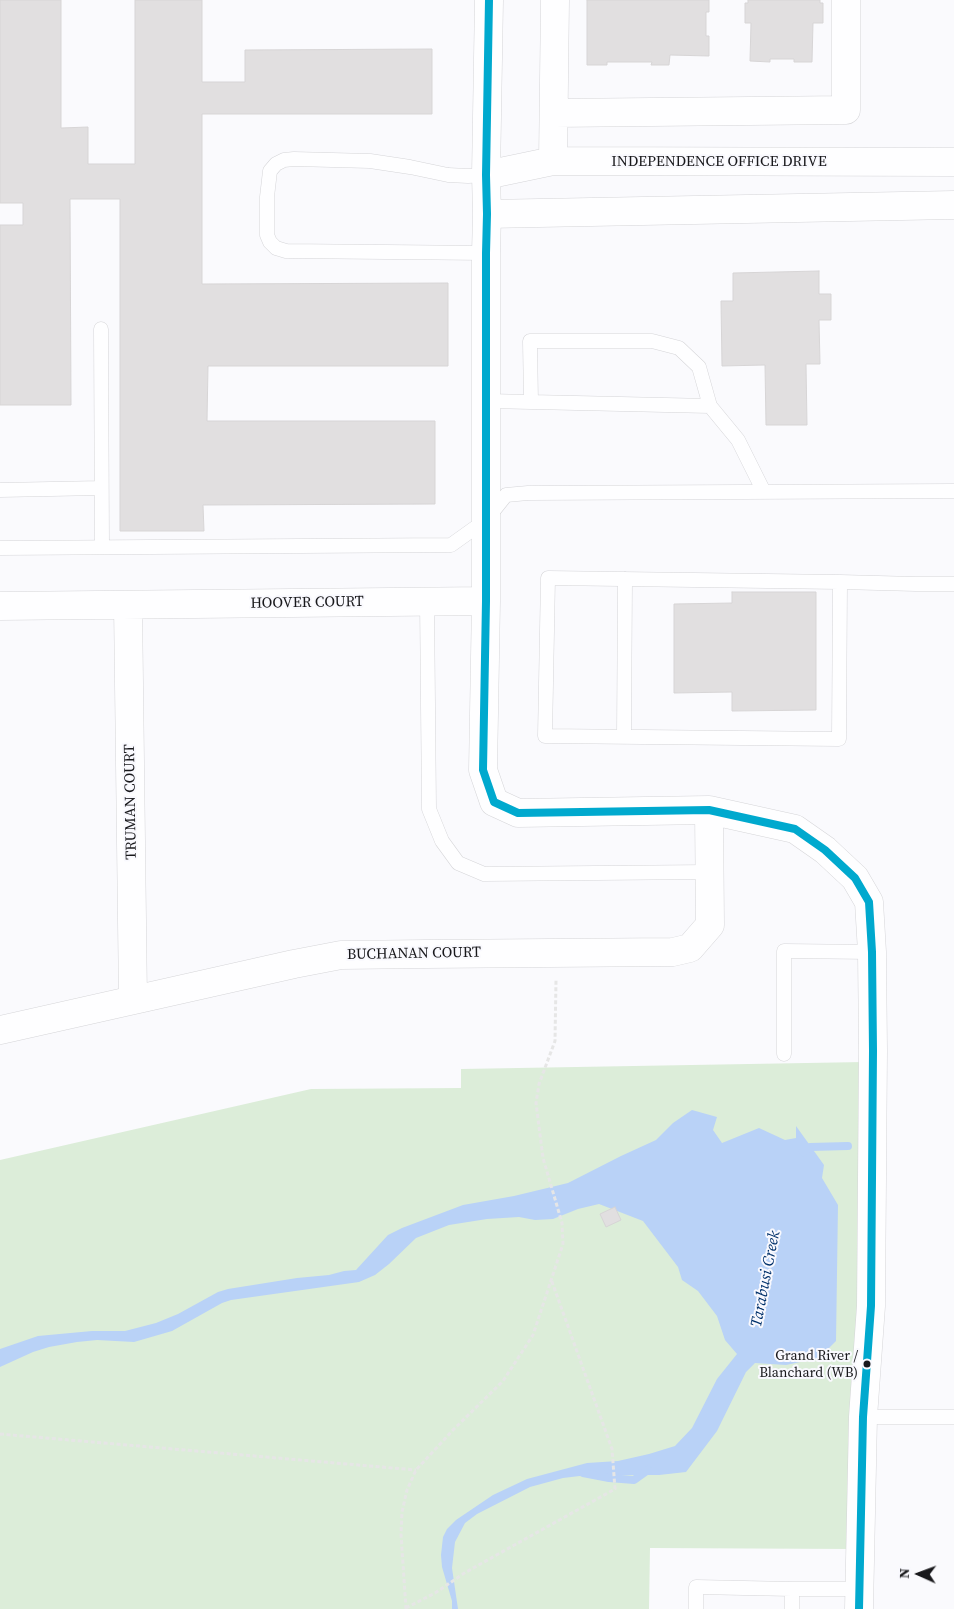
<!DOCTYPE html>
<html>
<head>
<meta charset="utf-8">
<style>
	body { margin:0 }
	#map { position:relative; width:954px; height:1609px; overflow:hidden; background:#fafafd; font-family:"Source Serif 4",serif }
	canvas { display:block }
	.north { position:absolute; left:894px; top:1549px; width:50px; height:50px; -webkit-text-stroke:4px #f9f9fe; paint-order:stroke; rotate:272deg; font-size:14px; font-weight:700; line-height:20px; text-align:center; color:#18181b }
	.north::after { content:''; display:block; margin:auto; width:18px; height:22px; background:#18181b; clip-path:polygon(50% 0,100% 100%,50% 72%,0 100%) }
</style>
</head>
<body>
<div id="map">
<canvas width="954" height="1609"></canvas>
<div class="north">N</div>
</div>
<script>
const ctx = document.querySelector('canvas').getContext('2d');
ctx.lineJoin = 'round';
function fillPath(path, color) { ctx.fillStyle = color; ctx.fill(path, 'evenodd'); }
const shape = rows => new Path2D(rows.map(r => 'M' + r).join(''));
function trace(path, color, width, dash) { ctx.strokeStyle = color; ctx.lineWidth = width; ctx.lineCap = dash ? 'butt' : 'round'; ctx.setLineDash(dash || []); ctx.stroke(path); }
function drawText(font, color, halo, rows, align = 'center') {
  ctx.font = font + ' "Source Serif 4",serif'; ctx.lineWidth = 4; ctx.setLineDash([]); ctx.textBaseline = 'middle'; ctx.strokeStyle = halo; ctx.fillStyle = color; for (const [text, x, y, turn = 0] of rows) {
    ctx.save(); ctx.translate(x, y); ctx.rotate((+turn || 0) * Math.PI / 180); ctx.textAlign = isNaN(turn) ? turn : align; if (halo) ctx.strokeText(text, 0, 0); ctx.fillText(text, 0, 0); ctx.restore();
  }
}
const green = shape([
	[864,1062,851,1549,650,1548,649,1609,0,1609,0,1160,311,1089,461,1088,461,1069]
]);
const water = shape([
	[692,1110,717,1117,713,1130,722,1143,759,1128,785,1140,796,1138,796,1126,824,1165,822,1178,838,1205,836,1341,819,1358,786,1365,755,1363,746,1372,717,1431,686,1472,659,1475,588,1475,563,1478,530,1487,477,1514,465,1523,455,1542,452,1568,458,1609,452,1609,452,1601,442,1567,441,1555,443,1537,447,1529,456,1520,493,1495,527,1479,587,1463,618,1461,649,1454,675,1446,692,1428,717,1379,737,1354,725,1340,717,1316,698,1291,682,1280,678,1267,643,1221,599,1204,578,1209,553,1219,535,1220,519,1217,487,1219,449,1225,416,1238,389,1264,375,1275,359,1282,231,1300,222,1303,172,1331,134,1342,97,1340,77,1342,49,1347,33,1352,0,1367,0,1349,38,1336,92,1331,125,1331,156,1323,178,1314,218,1292,228,1289,297,1278,329,1275,344,1271,356,1270,388,1235,402,1228,463,1205,514,1196,568,1183,621,1156,656,1140,673,1123]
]);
const stream = shape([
	[803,1152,810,1147,848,1146],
	[583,1473,609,1478,634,1480,648,1470]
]);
const building = shape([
	[0,0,61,0,61,128,88,127,88,164,135,164,135,0,202,0,202,82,245,82,245,50,432,49,432,114,202,114,202,284,448,283,448,366,208,366,207,421,435,421,435,504,203,505,204,531,120,531,120,199,70,199,71,405,0,405,0,225,23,225,23,203,0,203,0,0],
	[587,0,709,0,709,12,706,12,706,36,709,36,709,56,670,55,669,65,651,65,652,62,607,62,607,65,587,65,587,0],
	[748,0,820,0,820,3,823,3,823,23,813,23,812,62,794,62,794,59,770,59,770,62,750,61,751,23,745,23,745,3,748,3,748,0],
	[819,271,819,294,831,294,831,320,819,320,820,364,806,364,807,425,766,425,765,365,722,366,721,301,733,301,733,273,819,271],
	[732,592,816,592,816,710,732,711,732,692,674,693,674,604,732,603,732,592],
	[615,1207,621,1220,606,1227,600,1214,615,1207]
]);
const path = shape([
	[0,1434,416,1470],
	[406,1608,435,1593,466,1572,615,1489,612,1449,551,1279],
	[406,1609,401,1534,402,1512,407,1490,416,1470,453,1430,503,1381,533,1335,563,1244,562,1223,543,1158,536,1103,539,1084,555,1041,556,980]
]);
const lane = shape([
	[486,253,286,251,276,248,270,242,267,235,267,197,270,171,276,164,284,160,294,159,370,161,410,167,448,175,468,176,486,175],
	[101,329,102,547],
	[487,401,710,406,738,440,764,492],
	[531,402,530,341,652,341,679,348,699,367,710,406],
	[0,490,101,488],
	[0,548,451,545,486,520,506,495,528,493,954,491],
	[840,582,839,739,545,736,548,578,840,582,916,584,954,584],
	[427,601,429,809,442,841,458,863,484,874,709,872],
	[624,737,625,579],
	[784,1054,784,951,872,952],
	[863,1417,954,1417],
	[792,1589,859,1589],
	[696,1609,696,1587,792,1589,792,1609]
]);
const street = shape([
	[489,0,486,175,487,214,486,253,486,601,483,770,494,802,518,813,709,810,795,829,825,850,855,878,869,902,872,952,873,1051,871,1306,863,1417,859,1609],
	[554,113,846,110,846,0],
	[553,161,555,0],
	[486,175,553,161,954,162],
	[487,214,954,205],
	[128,605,133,1000],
	[0,606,486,601],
	[0,1030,294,964,341,955,426,954,673,952,690,948,710,925,709,810]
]);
const bus1 = shape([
	[489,0,486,175,487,214,486,253,486,601,483,770,494,802,518,813,709,810,795,829,825,850,855,878,869,902,872,952,873,1051,871,1306,863,1417,859,1609]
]);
const markers = [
	[867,1364,4.5,"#18181b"]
];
const busNames = [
	["Grand River /",858,1356],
	["Blanchard (WB)",858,1373]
];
const streetNames = [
	["INDEPENDENCE OFFICE DRIVE",719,162],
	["HOOVER COURT",307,603,-1],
	["TRUMAN COURT",131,802,-91],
	["BUCHANAN COURT",414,954,-1]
];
const waterNames = [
	["Tarabusi Creek",766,1279,-79]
];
fillPath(green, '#dcedd9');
fillPath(water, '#b9d2f7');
trace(stream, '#b9d2f7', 8);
fillPath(building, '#e1dfe0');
trace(building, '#d7d5d6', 1);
trace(lane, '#d5d5d8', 15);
trace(street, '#d5d5d8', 29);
trace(path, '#e6e6e6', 3, [4, 2.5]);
trace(lane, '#fefeff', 14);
trace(street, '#fefeff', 28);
trace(bus1, '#00a9ce', 8);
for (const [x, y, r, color] of markers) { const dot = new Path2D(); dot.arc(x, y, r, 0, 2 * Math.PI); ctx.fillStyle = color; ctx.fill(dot); trace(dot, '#f9f9fe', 2); }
drawText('14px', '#18181b', '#f9f9fe', busNames, 'right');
drawText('15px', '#18181b', '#f9f9fe', streetNames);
drawText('italic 16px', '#00316b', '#f9f9fe', waterNames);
</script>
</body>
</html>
